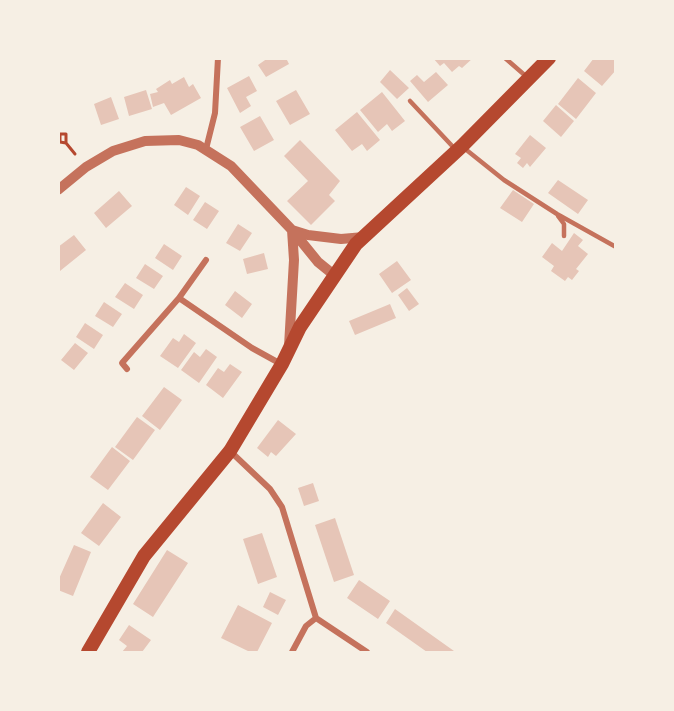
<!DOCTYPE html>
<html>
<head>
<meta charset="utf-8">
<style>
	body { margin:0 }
	#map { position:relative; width:674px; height:711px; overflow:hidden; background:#f6efe4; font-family:Poppins,sans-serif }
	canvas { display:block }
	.frame { position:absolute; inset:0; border:60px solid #f6efe4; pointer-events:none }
</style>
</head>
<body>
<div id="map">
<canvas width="674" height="711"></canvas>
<div class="frame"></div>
</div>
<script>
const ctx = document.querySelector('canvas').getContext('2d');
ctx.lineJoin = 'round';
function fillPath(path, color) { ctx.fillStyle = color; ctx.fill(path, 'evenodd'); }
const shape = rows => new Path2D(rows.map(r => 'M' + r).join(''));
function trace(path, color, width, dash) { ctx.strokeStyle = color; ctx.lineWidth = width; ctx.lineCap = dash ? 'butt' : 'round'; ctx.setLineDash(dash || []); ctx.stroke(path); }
const building = shape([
	[268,58,286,58,289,64,266,77,258,65],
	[433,58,473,58,462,68,459,66,452,72,444,63,440,66],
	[594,58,616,58,616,70,602,86,584,71],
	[390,70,409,88,397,99,380,82],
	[436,72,448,85,428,102,410,81,417,75,424,82],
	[249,76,257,91,246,97,251,106,240,113,227,88],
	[184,77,189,87,193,84,201,98,171,115,164,103,153,107,150,94,158,92,156,89,170,80,172,84],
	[578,78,596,93,576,119,558,104],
	[146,90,152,109,129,116,124,97],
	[296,90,310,114,290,125,276,101],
	[382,92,405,121,392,131,387,124,378,132,360,110],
	[111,97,119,119,101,125,94,104],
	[556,105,574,121,561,137,543,121],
	[357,112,380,140,367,151,362,144,352,151,335,130],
	[260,116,274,140,254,151,240,127],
	[530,135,546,148,530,167,527,163,523,168,517,163,521,158,515,154],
	[300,140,340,181,329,195,335,201,311,225,287,201,308,181,284,156],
	[558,180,588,200,578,214,548,193],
	[186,187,200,196,188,215,174,205],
	[513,190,534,204,522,222,500,208],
	[119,191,132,206,106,228,94,213],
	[205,202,219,211,207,229,193,220],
	[238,224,252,233,240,251,226,243],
	[574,233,583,240,578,246,588,254,576,269,579,271,572,280,568,277,565,281,551,271,554,266,542,257,552,243,562,251],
	[74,235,86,250,60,271,58,268,58,247],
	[164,244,182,256,173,270,155,258],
	[264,253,268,269,247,274,243,259],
	[397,261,411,280,392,293,379,274],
	[145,264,163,276,154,289,136,278],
	[125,283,143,295,134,309,115,297],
	[407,288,419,304,409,311,398,295],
	[235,291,252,304,242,318,225,305],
	[104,302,122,314,113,327,95,316],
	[390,304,396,318,355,335,349,321],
	[85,323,103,335,94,349,76,337],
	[184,334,196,343,178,368,160,356,173,338,179,342],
	[75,343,88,353,74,370,61,360],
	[206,349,217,357,199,383,181,370,194,352,200,357],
	[230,364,242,372,223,398,206,385,218,368,224,372],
	[164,387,182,400,160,430,142,416],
	[137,417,155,430,133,460,115,447],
	[278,420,296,434,276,456,271,452,268,457,257,448],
	[112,447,130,461,108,490,90,477],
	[313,483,319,501,304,506,298,488],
	[103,503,121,517,99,546,81,533],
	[335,518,354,575,334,582,315,525],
	[262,533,277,577,258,584,243,539],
	[74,545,91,552,73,596,58,590,58,581],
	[167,550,188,563,153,617,133,604],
	[359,580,390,601,378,619,347,598],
	[270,592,286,600,278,615,263,607],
	[238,605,272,623,257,652,250,652,221,638],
	[395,609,454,651,453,652,427,652,386,623],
	[129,625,151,640,142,652,122,652,127,646,119,640]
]);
const path = shape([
	[66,143,60,142,60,134,66,134,66,143,75,154]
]);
const service = shape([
	[505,58,528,78],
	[410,101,455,149],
	[464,148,504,180,557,214,616,247],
	[558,216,564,224,564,236]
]);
const minor = shape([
	[206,149,215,113,218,58],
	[179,298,252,348,281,364],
	[127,369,122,363,179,298,206,260],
	[230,451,270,489,282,507,316,618,367,652],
	[292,652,306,626,316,618]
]);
const tertiary = shape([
	[58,190,86,167,113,151,145,141,179,140,198,145,231,166,292,230,318,262,334,275],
	[289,346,294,260,292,230,308,235,341,239,364,237]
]);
const trunk = shape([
	[88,652,144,556,230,451,282,364,300,327,356,244,462,146,549,58]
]);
fillPath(building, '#e6c5b7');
trace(path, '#b5482f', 3);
trace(service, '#c5725c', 4.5);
trace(minor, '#c5725c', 6);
trace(tertiary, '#c5725c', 10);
trace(trunk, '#b5482f', 14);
</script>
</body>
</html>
